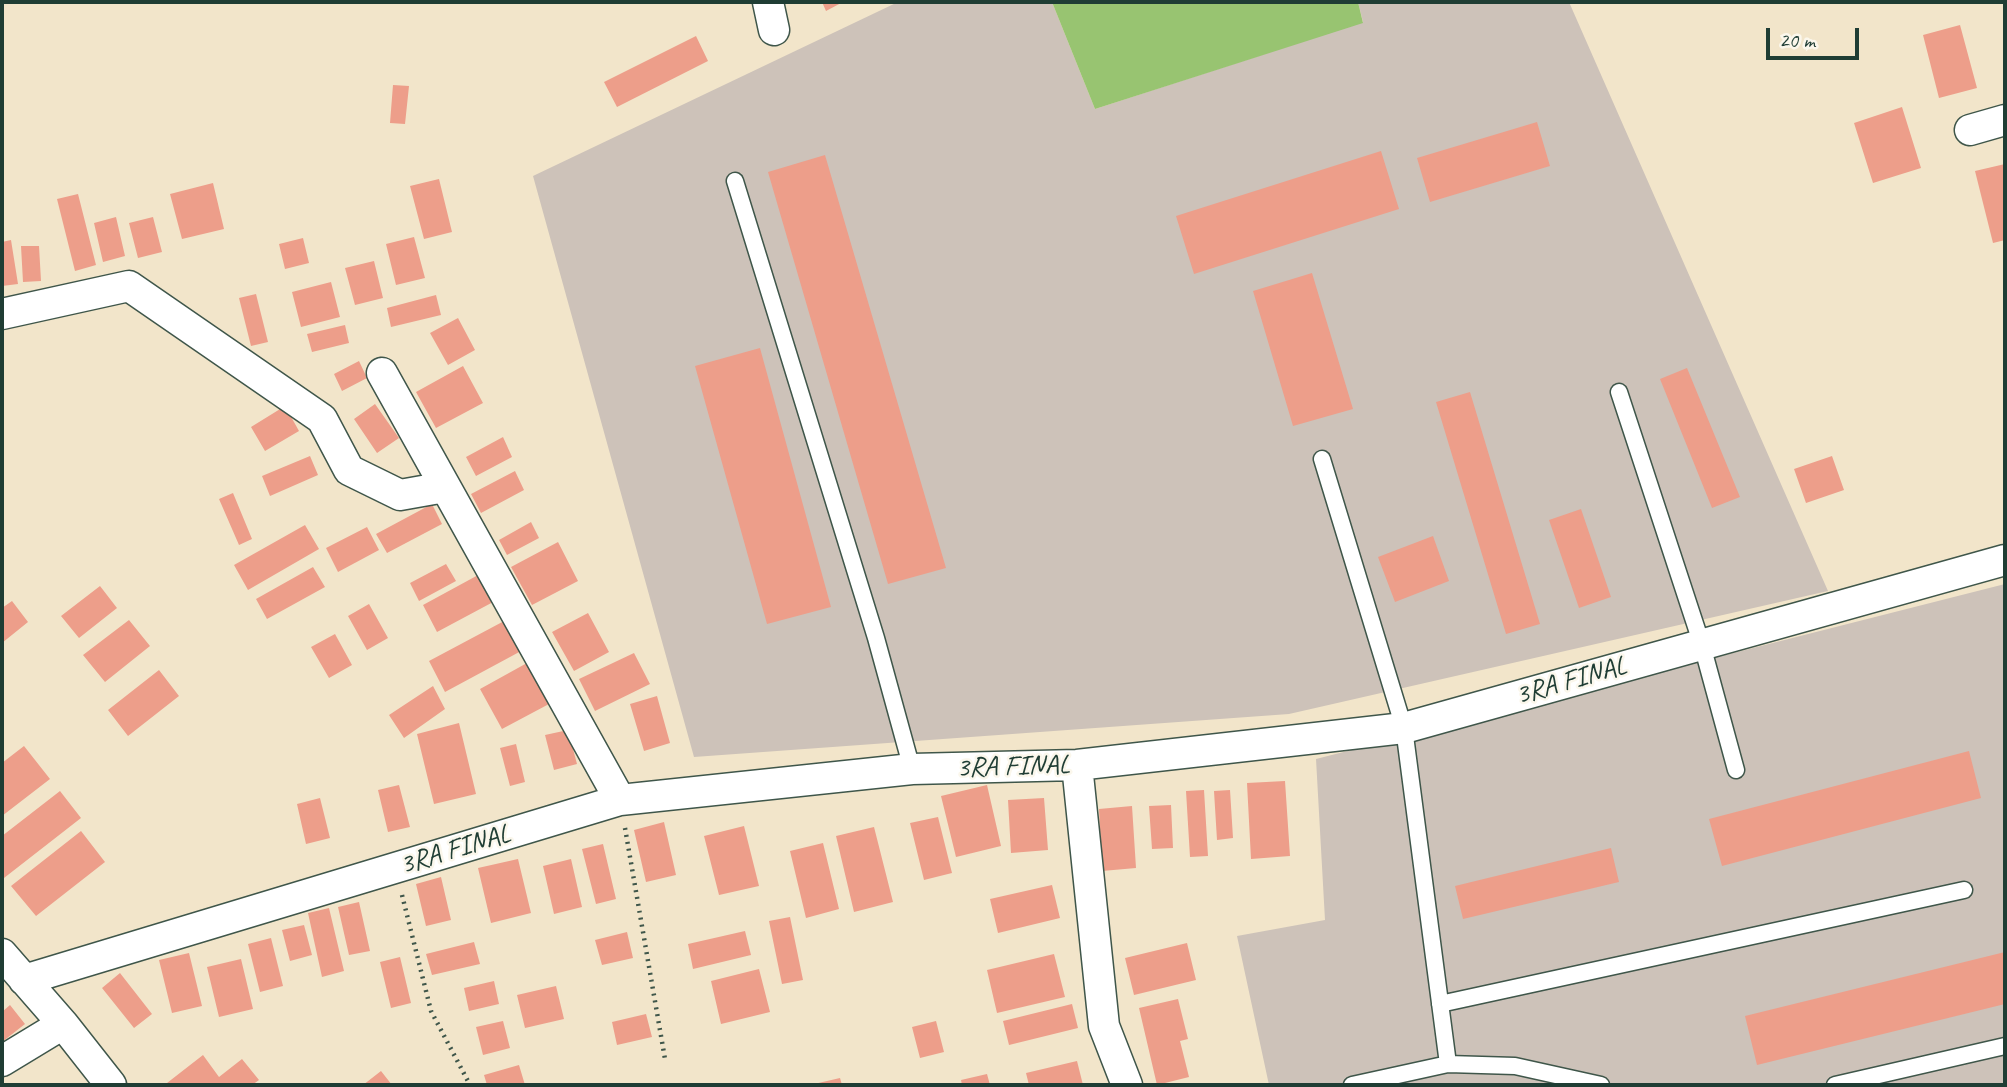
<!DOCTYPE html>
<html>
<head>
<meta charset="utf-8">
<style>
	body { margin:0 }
	#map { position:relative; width:2007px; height:1087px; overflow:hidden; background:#f2e5ca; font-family:Caveat,sans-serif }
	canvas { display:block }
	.frame { position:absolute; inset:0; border:4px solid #1f3d34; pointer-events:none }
	.scale { position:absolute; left:1766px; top:28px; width:93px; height:32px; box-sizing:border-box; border:4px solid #1f3d34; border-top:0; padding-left:9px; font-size:21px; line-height:24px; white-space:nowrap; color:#1f3d34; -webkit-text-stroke:5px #fbf7ec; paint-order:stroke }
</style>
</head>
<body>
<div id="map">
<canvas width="2007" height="1087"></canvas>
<div class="frame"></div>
<div class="scale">20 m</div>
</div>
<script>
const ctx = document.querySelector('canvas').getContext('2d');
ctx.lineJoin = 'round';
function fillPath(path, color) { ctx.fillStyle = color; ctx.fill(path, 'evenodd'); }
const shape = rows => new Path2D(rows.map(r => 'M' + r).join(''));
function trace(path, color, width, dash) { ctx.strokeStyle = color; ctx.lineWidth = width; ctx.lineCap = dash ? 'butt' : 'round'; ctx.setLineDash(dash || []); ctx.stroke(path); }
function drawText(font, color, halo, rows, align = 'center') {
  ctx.font = font + ' Caveat,sans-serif'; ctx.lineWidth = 5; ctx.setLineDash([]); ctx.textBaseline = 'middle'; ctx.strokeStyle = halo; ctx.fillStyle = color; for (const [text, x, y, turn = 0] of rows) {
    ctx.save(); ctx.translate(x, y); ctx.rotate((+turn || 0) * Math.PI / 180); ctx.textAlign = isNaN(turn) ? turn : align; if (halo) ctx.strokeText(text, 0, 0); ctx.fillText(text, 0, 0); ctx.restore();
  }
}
const industrial = shape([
	[898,2,1052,2,1095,109,1363,22,1358,2,1569,2,1828,591,1289,714,694,757,533,176],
	[2005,584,2005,1085,1269,1085,1237,936,1325,920,1316,759]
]);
const green = shape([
	[1052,2,1358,2,1363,23,1095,109]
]);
const building = shape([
	[822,2,843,2,826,11],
	[1960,25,1977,88,1939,98,1923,35],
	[696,36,708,61,617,107,604,82],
	[393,85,409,86,405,124,390,123],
	[1902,107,1921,168,1873,183,1854,123],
	[1537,122,1550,166,1430,202,1417,158],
	[1381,151,1399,209,1194,274,1176,216],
	[825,155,946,568,888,584,768,172],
	[2005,164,2005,240,1993,243,1975,171],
	[439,179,452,232,424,239,410,186],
	[213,183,224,229,182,239,170,194],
	[78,194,96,265,75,271,57,199],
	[116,217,125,256,103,262,94,223],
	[153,217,162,252,138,258,129,223],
	[414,237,425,278,396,285,386,244],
	[303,238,309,263,285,269,279,244],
	[11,240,18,284,2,286,2,242],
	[21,246,39,246,41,281,23,282],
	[374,261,383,298,355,305,345,268],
	[1312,273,1353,409,1293,426,1253,291],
	[331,282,340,317,301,327,292,292],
	[256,294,268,342,251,346,239,298],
	[436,295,441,315,391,327,387,308],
	[458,318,475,350,448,365,430,333],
	[345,325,349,343,312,352,307,334],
	[760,348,831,607,767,624,695,366],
	[359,361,367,378,342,391,334,374],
	[463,366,483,403,436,428,416,392],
	[1687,368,1740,497,1712,508,1660,379],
	[1470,392,1540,624,1506,634,1436,402],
	[375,404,399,438,377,453,354,419],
	[285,406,299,431,265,451,251,427],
	[503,437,512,457,476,476,466,457],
	[310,456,318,475,270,496,262,476],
	[1832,456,1844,490,1806,503,1794,469],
	[515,471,524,490,481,513,471,494],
	[233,493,252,539,239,545,219,499],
	[432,504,442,524,387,553,376,534],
	[1581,509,1611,597,1579,608,1549,520],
	[531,522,539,538,507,555,499,540],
	[305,525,319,549,248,590,234,565],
	[367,527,379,550,338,572,326,548],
	[1433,536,1449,581,1395,602,1378,557],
	[558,542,578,581,532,605,511,567],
	[446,564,456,581,419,601,410,583],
	[313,567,325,587,267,619,256,599],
	[480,574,495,601,437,632,423,605],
	[100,586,117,608,79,638,61,616],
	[12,601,28,622,2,643,2,608],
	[369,604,388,638,367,650,348,616],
	[588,613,609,652,574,671,552,632],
	[129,620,150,646,105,682,83,655],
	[506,620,523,650,445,692,429,661],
	[335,634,352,665,329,678,311,647],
	[634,653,650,684,595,711,579,679],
	[527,663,549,704,502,729,480,689],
	[159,670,179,696,128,736,108,710],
	[433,686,445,709,404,738,389,715],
	[657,696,670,743,644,751,630,704],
	[459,723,476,794,434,804,417,734],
	[568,730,577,764,554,770,545,735],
	[516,744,525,782,510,786,500,748],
	[24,746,50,779,2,816,2,763],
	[1969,751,1981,798,1722,866,1709,819],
	[1285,781,1290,856,1251,859,1247,783],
	[399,785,410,827,388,832,378,790],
	[987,785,1001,846,956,857,941,796],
	[1204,790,1208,856,1190,857,1186,791],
	[1230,790,1233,838,1217,840,1214,791],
	[60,791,81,818,4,878,2,836],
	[320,798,330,838,306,844,297,804],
	[1044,798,1048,850,1011,853,1008,800],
	[1171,805,1173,848,1152,849,1149,806],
	[1132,806,1136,868,1102,871,1099,809],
	[938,817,952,873,924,880,910,823],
	[664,822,676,875,646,882,634,830],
	[744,826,759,886,719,895,704,836],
	[874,827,893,902,854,912,836,836],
	[81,831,105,862,36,916,11,886],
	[823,843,839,909,806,918,790,851],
	[603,844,616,899,596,904,582,849],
	[1611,848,1619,882,1463,919,1455,886],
	[518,859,531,913,491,923,478,868],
	[571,859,582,907,554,914,543,866],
	[441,877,451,920,426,926,416,884],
	[1052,885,1060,918,998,933,990,899],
	[359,902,370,951,349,955,338,907],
	[329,908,344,971,322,977,308,913],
	[790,917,803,980,782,984,769,921],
	[304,925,312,955,290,961,282,930],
	[745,931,751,955,693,969,688,944],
	[627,932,633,958,602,965,595,940],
	[271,938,283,986,260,992,248,944],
	[474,942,480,964,432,975,426,954],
	[1187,943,1196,980,1134,995,1125,958],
	[2005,952,2005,1004,1757,1065,1745,1016],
	[189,953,202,1006,172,1013,159,960],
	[1054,954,1065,997,997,1013,987,970],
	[400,957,411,1003,391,1008,380,962],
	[241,959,253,1009,219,1017,207,967],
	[759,969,770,1012,721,1024,711,981],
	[120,973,152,1014,134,1028,102,988],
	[494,981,499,1004,469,1011,464,988],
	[556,986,564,1019,525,1028,517,995],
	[1178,999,1188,1039,1180,1041,1189,1077,1157,1085,1139,1008],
	[1072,1004,1078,1028,1009,1045,1003,1021],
	[10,1005,25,1024,2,1042,2,1012],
	[646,1014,652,1037,617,1045,612,1022],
	[503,1021,510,1048,483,1055,476,1027],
	[936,1021,944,1052,920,1058,912,1027],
	[203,1055,219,1077,242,1059,259,1080,252,1085,168,1085,167,1083],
	[1077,1061,1083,1085,1029,1085,1026,1073],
	[519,1065,525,1085,487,1085,484,1075],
	[381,1071,392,1085,363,1085],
	[987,1074,990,1085,962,1085,961,1080],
	[840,1078,842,1085,814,1085,814,1084]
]);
const path = shape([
	[625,828,665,1059],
	[402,895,431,1011,470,1085]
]);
const lane = shape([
	[735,181,876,638,912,769],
	[1619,392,1702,645,1736,770],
	[1322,459,1404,728,1448,1064],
	[1440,1004,1964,890],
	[1352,1085,1448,1064,1515,1066,1601,1085],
	[1835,1085,2005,1046]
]);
const street = shape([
	[768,2,774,30],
	[1970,130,2005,120],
	[2,314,129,286,322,419,349,470,400,495,445,487],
	[382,373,620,800],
	[1077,765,1104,1026,1127,1085],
	[2,954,63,1024,111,1085],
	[24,980,620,800,912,769,1077,765,1404,728,2005,560],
	[2,1061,63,1024]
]);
const streetNames = [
	["3RA FINAL",1571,681,-16],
	["3RA FINAL",1013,767,-2],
	["3RA FINAL",455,850,-17]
];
fillPath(industrial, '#cdc2b9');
fillPath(green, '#98c471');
fillPath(building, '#ed9e8a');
trace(lane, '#3f564a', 19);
trace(street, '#3f564a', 33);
trace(path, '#3f564a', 4.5, [2, 5]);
trace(lane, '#fff', 16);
trace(street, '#fff', 30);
drawText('28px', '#1f3d34', '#fbf7ec', streetNames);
</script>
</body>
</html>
